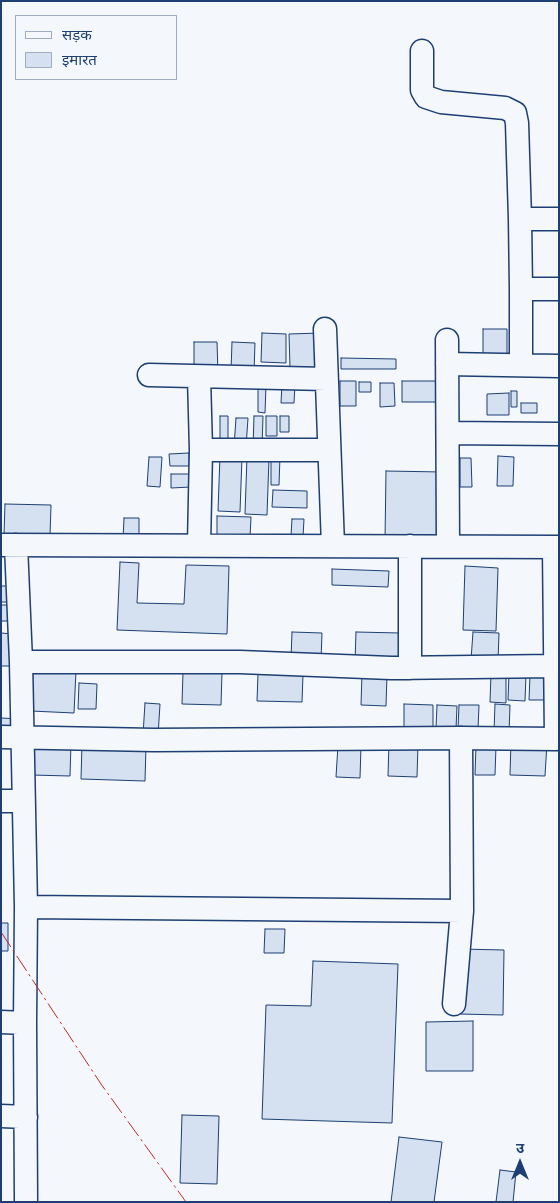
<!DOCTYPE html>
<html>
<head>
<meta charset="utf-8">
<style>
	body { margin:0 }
	#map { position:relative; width:560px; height:1203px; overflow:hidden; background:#f4f7fb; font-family:"Source Serif 4","Noto Sans Devanagari",serif }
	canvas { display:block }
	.frame { position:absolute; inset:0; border:2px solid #1d3f73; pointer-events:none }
	.legend { position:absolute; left:15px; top:15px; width:162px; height:65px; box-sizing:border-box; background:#f4f7fb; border:1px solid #9eadc5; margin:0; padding:6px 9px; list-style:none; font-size:15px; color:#1d3f73 }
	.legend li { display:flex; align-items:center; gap:10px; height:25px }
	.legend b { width:25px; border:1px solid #9eadc5 }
	.north { position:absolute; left:495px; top:1138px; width:50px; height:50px; -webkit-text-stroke:4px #f4f7fb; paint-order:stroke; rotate:0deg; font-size:14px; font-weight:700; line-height:20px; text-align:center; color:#1d3f73 }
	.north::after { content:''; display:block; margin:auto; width:18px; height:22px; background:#1d3f73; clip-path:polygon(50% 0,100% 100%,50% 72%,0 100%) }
</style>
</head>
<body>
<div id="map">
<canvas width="560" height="1203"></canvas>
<div class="frame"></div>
<ul class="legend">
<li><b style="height:6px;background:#f4f7fb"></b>सड़क</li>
<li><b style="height:14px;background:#d5e0f0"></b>इमारत</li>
</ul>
<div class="north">उ</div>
</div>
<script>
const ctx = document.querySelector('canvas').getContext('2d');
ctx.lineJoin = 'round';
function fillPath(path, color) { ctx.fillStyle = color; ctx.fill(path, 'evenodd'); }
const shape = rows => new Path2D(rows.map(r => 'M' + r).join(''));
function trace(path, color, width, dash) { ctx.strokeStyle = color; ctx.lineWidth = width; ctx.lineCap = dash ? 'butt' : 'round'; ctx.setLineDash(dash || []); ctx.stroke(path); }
const building = shape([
	[483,329,507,329,507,360,483,360,483,329],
	[262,333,286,334,286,363,261,362,262,333],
	[321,333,322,368,290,368,289,334,321,333],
	[194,342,217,342,218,374,194,374,194,342],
	[232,342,255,343,254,372,231,372,232,342],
	[341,358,396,359,396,369,341,369,341,358],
	[340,381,356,381,356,406,340,406,340,381],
	[402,381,442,381,442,402,402,402,402,381],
	[359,382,371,382,371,392,359,392,359,382],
	[380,383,394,383,395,406,380,407,380,383],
	[258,384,266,385,265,413,258,412,258,384],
	[282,384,295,385,294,403,281,403,282,384],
	[511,391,517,391,517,407,511,407,511,391],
	[509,393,509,415,487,415,487,394,509,393],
	[521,403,537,403,537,413,521,413,521,403],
	[220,416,228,416,228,447,220,447,220,416],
	[254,416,263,416,262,448,253,448,254,416],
	[266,416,277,416,277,436,266,436,266,416],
	[280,416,289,416,289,432,280,432,280,416],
	[236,418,248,418,246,447,234,447,236,418],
	[189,453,189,466,170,466,169,454,189,453],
	[220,456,242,457,240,512,218,511,220,456],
	[271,456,280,456,279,485,271,485,271,456],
	[498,456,514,457,513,486,497,486,498,456],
	[149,457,162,457,160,487,147,486,149,457],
	[247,457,269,458,267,515,245,514,247,457],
	[460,458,471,458,472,487,460,487,460,458],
	[386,471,442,472,440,541,385,540,386,471],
	[171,474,191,474,191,487,171,488,171,474],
	[273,490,307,491,307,508,272,507,273,490],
	[5,504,51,505,50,536,4,535,5,504],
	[217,516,251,517,250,538,217,537,217,516],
	[124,518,139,518,139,539,123,539,124,518],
	[292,519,304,519,303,537,291,536,292,519],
	[120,562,139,563,137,603,184,604,186,565,229,566,227,634,117,630,120,562],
	[465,566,498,568,496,631,463,630,465,566],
	[332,569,389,571,388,587,332,585,332,569],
	[1,586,11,586,10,602,1,602,1,586],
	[1,605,12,605,12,621,1,621,1,605],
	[292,632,322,633,321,661,291,659,292,632],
	[356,632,400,633,399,665,355,663,356,632],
	[473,632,499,633,498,661,471,660,473,632],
	[1,633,13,634,12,666,1,666,1,633],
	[32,669,76,671,74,713,31,711,32,669],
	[183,672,222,673,221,705,182,704,183,672],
	[258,674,303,675,302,702,257,701,258,674],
	[362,674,387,675,386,706,361,705,362,674],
	[491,674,506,674,506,703,490,702,491,674],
	[509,674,526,675,525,701,508,700,509,674],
	[530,675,549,676,548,700,529,700,530,675],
	[79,683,97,684,96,709,78,709,79,683],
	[145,703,160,704,158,736,143,735,145,703],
	[404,704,433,705,433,734,404,733,404,704],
	[495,704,510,705,509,733,494,732,495,704],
	[437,705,457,706,456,729,436,728,437,705],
	[459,705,479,705,478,729,458,729,459,705],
	[1,718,20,719,1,736,1,718],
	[32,742,71,743,70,776,31,775,32,742],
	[511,742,547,743,545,776,510,775,511,742],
	[389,743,418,744,417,777,388,776,389,743],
	[82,744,146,746,145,781,81,779,82,744],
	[338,745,361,746,360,778,336,777,338,745],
	[476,746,496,746,495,775,475,775,476,746],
	[1,923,8,923,8,951,1,951,1,923],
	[265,929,285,929,284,953,264,953,265,929],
	[460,949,504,950,503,1015,459,1014,460,949],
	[313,961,398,964,392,1123,262,1119,266,1005,311,1006,313,961],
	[473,1021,473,1071,426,1071,426,1022,473,1021],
	[182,1115,219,1116,217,1184,180,1183,182,1115],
	[399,1137,442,1142,434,1202,391,1202,399,1137],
	[500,1170,516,1172,513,1202,496,1202,500,1170]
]);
const minor = shape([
	[422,51,422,90,426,97,441,102,505,108,515,113,517,123,520,219,521,289,521,365],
	[520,219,559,219],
	[521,289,559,289],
	[325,329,333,546],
	[447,340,448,546],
	[447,364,559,366],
	[149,375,326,379],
	[199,377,201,450,199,545],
	[448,433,559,434],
	[201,450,329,450],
	[2,545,559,547],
	[16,545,21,662,26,907,25,1023,26,1202],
	[410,546,410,668],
	[21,662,240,662,391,668,554,666],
	[1,737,154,740,461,738,556,739,554,547],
	[1,801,23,801],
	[26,907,462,911],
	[454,1004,462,911,461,738],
	[1,1022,25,1023],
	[1,1116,26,1117]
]);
const power = shape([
	[1,932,101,1084,186,1202]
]);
fillPath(building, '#d5e0f0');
trace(building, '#1d3f73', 1);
trace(minor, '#1d3f73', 25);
trace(minor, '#f4f7fb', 22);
trace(power, '#c62828', 1, [18, 4, 2.5, 4]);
</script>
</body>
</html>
